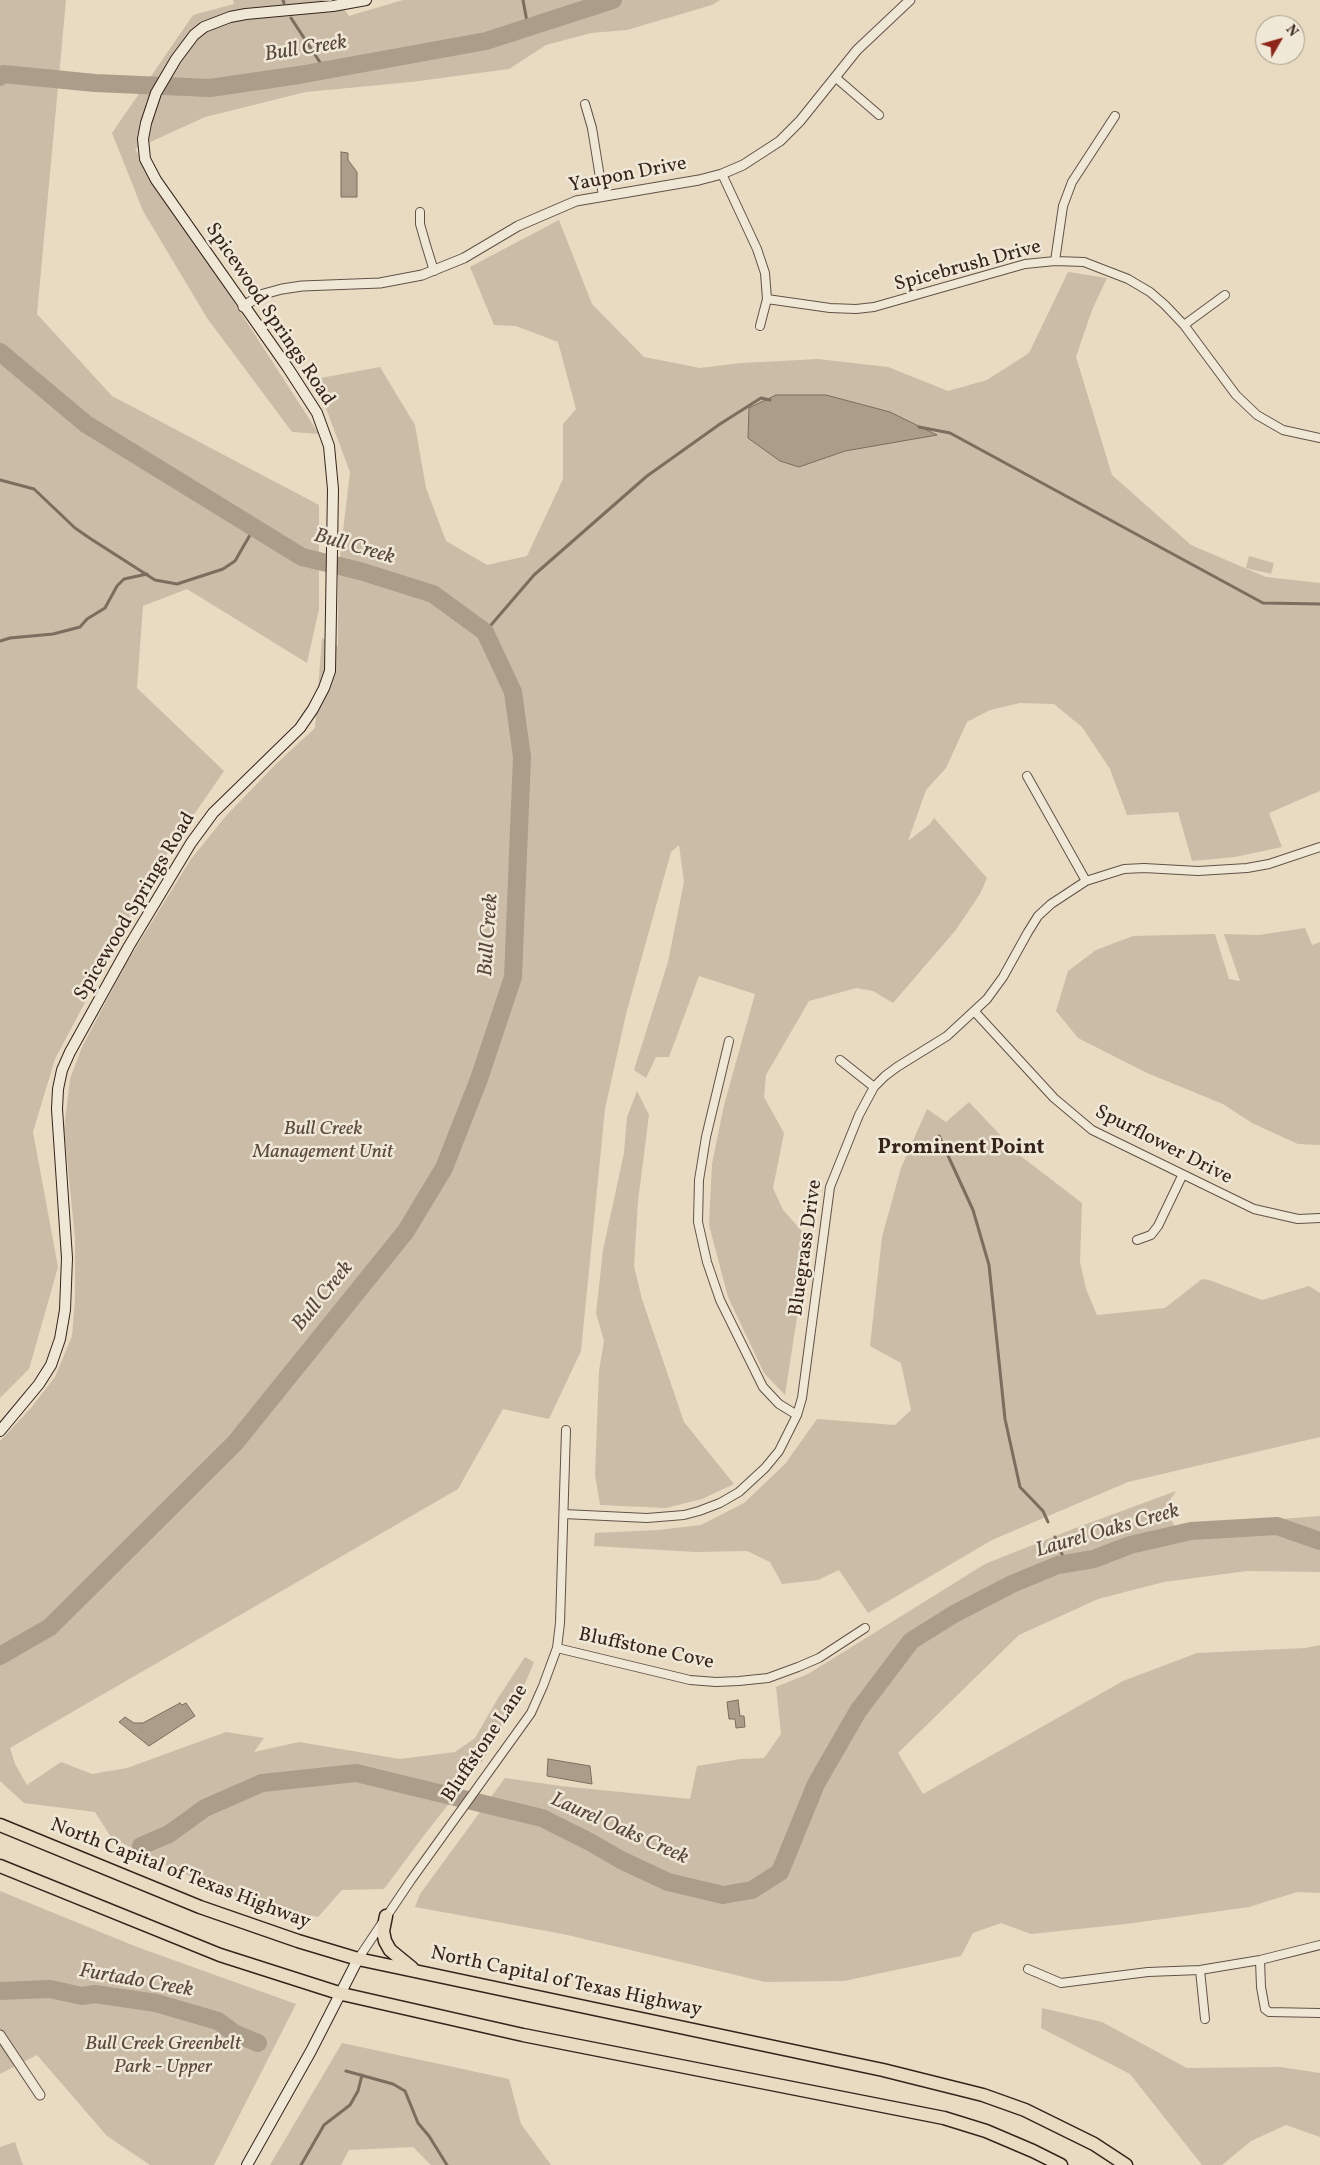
<!DOCTYPE html>
<html>
<head>
<meta charset="utf-8">
<style>
	body { margin:0 }
	#map { position:relative; width:1320px; height:2165px; overflow:hidden; background:#e8dbc2; font-family:Vollkorn,serif }
	canvas { display:block }
	.north { position:absolute; left:1255px; top:15px; width:50px; height:50px; box-sizing:border-box; background:#f0e8d7; border:1px solid #a69a8c; border-radius:50%; rotate:52deg; font-size:14px; font-weight:700; line-height:20px; text-align:center; color:#36241c }
	.north::after { content:''; display:block; margin:auto; width:18px; height:22px; background:#8f2418; clip-path:polygon(50% 0,100% 100%,50% 72%,0 100%) }
</style>
</head>
<body>
<div id="map">
<canvas width="1320" height="2165"></canvas>
<div class="north">N</div>
</div>
<script>
const ctx = document.querySelector('canvas').getContext('2d');
ctx.lineJoin = 'round';
function fillPath(path, color) { ctx.fillStyle = color; ctx.fill(path, 'evenodd'); }
const shape = rows => new Path2D(rows.map(r => 'M' + r).join(''));
function trace(path, color, width, dash) { ctx.strokeStyle = color; ctx.lineWidth = width; ctx.lineCap = dash ? 'butt' : 'round'; ctx.setLineDash(dash || []); ctx.stroke(path); }
function drawText(font, color, halo, rows, align = 'center') {
  ctx.font = font + ' Vollkorn,serif'; ctx.lineWidth = 5; ctx.setLineDash([]); ctx.textBaseline = 'middle'; ctx.strokeStyle = halo; ctx.fillStyle = color; for (const [text, x, y, turn = 0] of rows) {
    ctx.save(); ctx.translate(x, y); ctx.rotate((+turn || 0) * Math.PI / 180); ctx.textAlign = isNaN(turn) ? turn : align; if (halo) ctx.strokeText(text, 0, 0); ctx.fillText(text, 0, 0); ctx.restore();
  }
}
const green = shape([
	[0,0,66,0,37,314,112,396,319,505,319,609,307,663,187,589,143,606,137,688,224,771,153,874,55,1059,33,1132,58,1267,29,1369,0,1398],
	[233,0,338,0,349,16,403,0,720,0,712,5,627,30,591,33,546,45,509,69,411,82,306,92,205,117,135,149,319,434,292,432,207,318,143,211,112,133,193,15,234,4],
	[559,220,592,304,644,357,700,368,741,363,818,359,888,367,948,391,987,380,1029,353,1068,272,1107,278,1092,310,1076,357,1112,475,1191,545,1266,577,1320,583,1320,791,1269,813,1282,847,1235,857,1192,861,1178,812,1127,815,1110,769,1082,727,1054,704,1020,703,990,710,967,722,946,768,926,790,908,841,930,824,934,818,987,878,980,894,955,931,893,1003,873,991,856,988,809,1001,766,1075,764,1097,784,1133,773,1188,783,1210,809,1239,785,1395,764,1373,728,1297,709,1225,712,1164,724,1105,755,994,699,976,669,1057,656,1057,646,1078,634,1070,668,962,684,882,679,845,671,852,626,1014,605,1109,581,1351,549,1419,503,1409,458,1489,10,1748,15,1764,27,1785,61,1762,92,1774,127,1768,226,1732,264,1738,254,1752,299,1742,400,1759,455,1752,475,1738,498,1698,525,1657,534,1662,519,1698,483,1760,422,1838,384,1889,342,1890,318,1917,250,1903,165,1865,111,1837,95,1812,24,1803,0,1781,0,1441,30,1409,55,1377,72,1336,75,1299,75,1238,64,1129,70,1079,82,1047,127,962,191,859,226,816,275,765,315,728,322,638,338,646,338,574,350,472,315,379,380,367,415,425,426,488,446,541,487,565,527,556,563,479,563,424,576,409,558,342,516,326,494,325,470,267],
	[1249,556,1274,563,1271,574,1246,568],
	[1305,928,1312,945,1320,942,1320,1145,1298,1144,1252,1123,1223,1104,1147,1073,1078,1038,1056,1011,1068,971,1096,950,1133,936,1215,934,1229,979,1240,981,1224,934,1259,935],
	[637,1091,649,1115,638,1201,634,1266,642,1299,684,1422,734,1484,702,1499,666,1508,600,1505,595,1475,599,1371,604,1341,596,1313,603,1250,624,1153,627,1117],
	[969,1102,1018,1154,1082,1203,1080,1262,1086,1289,1097,1315,1165,1308,1202,1279,1209,1280,1262,1300,1309,1286,1320,1293,1320,1437,1128,1482,992,1540,868,1613,839,1570,818,1580,782,1584,770,1562,747,1551,695,1552,594,1546,595,1533,658,1530,701,1525,744,1503,785,1464,817,1419,895,1425,911,1410,901,1363,870,1346,882,1237,901,1168,927,1109,946,1122],
	[1176,1491,1165,1508,1175,1527,1320,1516,1320,1572,1247,1571,1164,1582,1098,1599,1019,1635,898,1753,923,1794,1123,1681,1197,1653,1305,1648,1320,1645,1320,1893,1297,1892,1249,1907,1126,1924,1031,1934,1001,1923,973,1933,961,1956,844,1981,765,1982,563,1934,415,1907,420,1894,505,1778,561,1786,690,1799,697,1766,741,1759,764,1758,781,1734,776,1687,808,1674,985,1564,1073,1529],
	[0,1891,137,1947,296,2004,214,2165,150,2165,107,2136,37,2055,0,2074],
	[1042,2008,1102,2022,1187,2068,1280,2067,1320,2073,1320,2137,1286,2125,1251,2141,1222,2165,1202,2165,1130,2074,1041,2028],
	[342,2043,509,2079,521,2124,551,2165,431,2165,413,2147,349,2150,341,2165,270,2165],
	[15,2142,23,2165,0,2165,0,2147]
]);
const water = shape([
	[341,152,348,153,348,160,357,172,357,197,341,197,341,152],
	[776,395,826,395,890,412,937,435,845,451,799,467,780,461,748,438,749,408,776,395],
	[738,1700,740,1716,744,1716,745,1727,736,1728,735,1719,729,1719,727,1702,738,1700],
	[180,1703,182,1705,186,1703,195,1716,149,1746,119,1722,125,1717,134,1723,143,1723,180,1703],
	[548,1759,590,1766,592,1784,547,1776,548,1759]
]);
const stream = shape([
	[283,0,284,3],
	[523,0,528,27],
	[291,18,325,70],
	[919,427,950,433,1263,603,1320,604],
	[0,480,34,489,75,528,91,539,155,580,177,584,223,569,235,561,254,528],
	[485,632,534,575,647,476,720,424,761,398,770,400],
	[0,641,10,638,53,634,80,627,87,619,105,608,117,586,124,579,147,574],
	[939,1136,973,1210,989,1265,1005,1419,1020,1487,1043,1511,1048,1522],
	[1055,1537,1066,1564],
	[346,2071,393,2084,405,2091,418,2123,429,2136,447,2165],
	[301,2165,324,2125,350,2105,358,2091,362,2075]
]);
const river = shape([
	[0,77,3,74,95,83,210,88,299,75,486,41,613,0],
	[0,352,86,424,302,557,360,571,433,594,485,632,513,692,522,757,513,977,479,1079,444,1168,406,1231,235,1443,50,1627,0,1656],
	[141,1846,169,1834,205,1808,262,1783,356,1773,542,1818,590,1842,621,1860,668,1882,723,1895,752,1890,780,1872,816,1784,858,1711,911,1641,954,1614,1012,1584,1058,1565,1094,1559,1130,1545,1191,1531,1277,1526,1320,1541],
	[0,1991,50,1989,82,1996,95,1994,156,2003,218,2021,234,2033,258,2043]
]);
const minor = shape([
	[835,77,879,115],
	[585,104,592,128,603,196],
	[722,174,757,249,765,273,767,299,760,326],
	[420,212,420,224,426,245,434,271],
	[1055,261,1063,206,1072,182,1115,116],
	[767,299,830,308,856,309,874,307,1025,264,1055,261,1084,262,1128,279,1150,292,1165,305,1184,325,1236,395,1257,415,1283,430,1320,438],
	[1184,325,1225,295],
	[1027,776,1086,881],
	[975,1012,1054,1098,1092,1130,1254,1209,1298,1219,1320,1218],
	[729,1041,706,1137,699,1180,698,1222,707,1262,720,1300,763,1387,779,1404,797,1415],
	[840,1060,874,1087],
	[1137,1240,1151,1235,1158,1226,1182,1176],
	[564,1514,647,1518,684,1515,699,1511,720,1503,739,1492,765,1468,779,1451,797,1415,802,1398,830,1187,859,1115,874,1087,885,1076,897,1067,947,1036,987,999,1003,977,1028,932,1038,916,1051,904,1086,881,1124,869,1144,868,1198,871,1247,868,1269,864,1320,847],
	[557,1648,690,1680,716,1682,739,1681,768,1678,798,1667,819,1658,865,1628],
	[358,1959,411,1880,531,1713,543,1686,557,1648,560,1623,566,1430],
	[1260,1960,1261,1987,1265,2009,1269,2012,1320,2013],
	[1028,1969,1061,1983,1148,1972,1200,1970,1260,1960,1320,1945],
	[1200,1970,1205,2019]
]);
const tertiary = shape([
	[243,307,260,295,282,289,302,286,380,283,422,275,464,258,518,226,576,201,699,180,722,174,743,165,780,141,800,121,857,50,910,0],
	[0,2035,40,2095]
]);
const secondary = shape([
	[0,1431,39,1384,51,1365,60,1339,65,1310,67,1258,57,1109,58,1089,62,1070,70,1052,129,946,191,843,213,813,300,728,313,709,324,688,330,671,333,489,329,446,317,413,288,368,156,180,145,159,143,139,146,123,156,93,176,59,194,35,204,27,230,17,246,14,333,6,366,0],
	[247,2165,311,2051,358,1959]
]);
const trunk = shape([
	[0,1825,200,1907,298,1941,358,1959,883,2070,983,2095,1025,2110,1094,2144,1126,2165],
	[0,1866,220,1955,342,1994,523,2035,944,2118,986,2131,1033,2151,1061,2165],
	[386,1916,383,1931,385,1941,390,1950,412,1968]
]);
const streetNames = [
	["Yaupon Drive",628,176,-11],
	["Spicebrush Drive",968,267,-15],
	["Spicewood Springs Road",269,315,56],
	["Spicewood Springs Road",136,907,-59],
	["Spurflower Drive",1163,1146,27],
	["Bluegrass Drive",807,1248,-82],
	["Bluffstone Cove",646,1650,12],
	["Bluffstone Lane",486,1744,-56],
	["North Capital of Texas Highway",180,1875,21],
	["North Capital of Texas Highway",566,1983,12]
];
const parkNames = [
	["Bull Creek",323,1130],
	["Management Unit",323,1153],
	["Bull Creek Greenbelt",163,2045],
	["Park - Upper",163,2068]
];
const waterNames = [
	["Bull Creek",306,50,-9],
	["Bull Creek",354,548,16],
	["Bull Creek",490,935,-86],
	["Bull Creek",324,1297,-51],
	["Laurel Oaks Creek",1108,1532,-16],
	["Laurel Oaks Creek",619,1830,24],
	["Furtado Creek",136,1982,10]
];
const neighbourhoodNames = [
	["Prominent Point",961,1149]
];
fillPath(green, '#cabca6');
fillPath(water, '#ab9d8a');
trace(water, '#7c6d5e', 1);
trace(stream, '#7c6d5e', 3);
trace(river, '#ab9d8a', 18);
trace(minor, '#625246', 10);
trace(tertiary, '#625246', 11);
trace(secondary, '#36241c', 12);
trace(trunk, '#36241c', 15);
trace(minor, '#f0e8d7', 8);
trace(tertiary, '#f0e8d7', 9);
trace(secondary, '#f0e8d7', 10);
trace(trunk, '#e8dbc2', 12);
drawText('20px', '#36241c', '#f0e8d7', streetNames);
drawText('italic 20px', '#5b4a3e', '#f0e8d7', parkNames);
drawText('italic 21px', '#59483d', '#f0e8d7', waterNames);
drawText('bold 21px', '#36241c', '#f0e8d7', neighbourhoodNames);
</script>
</body>
</html>
